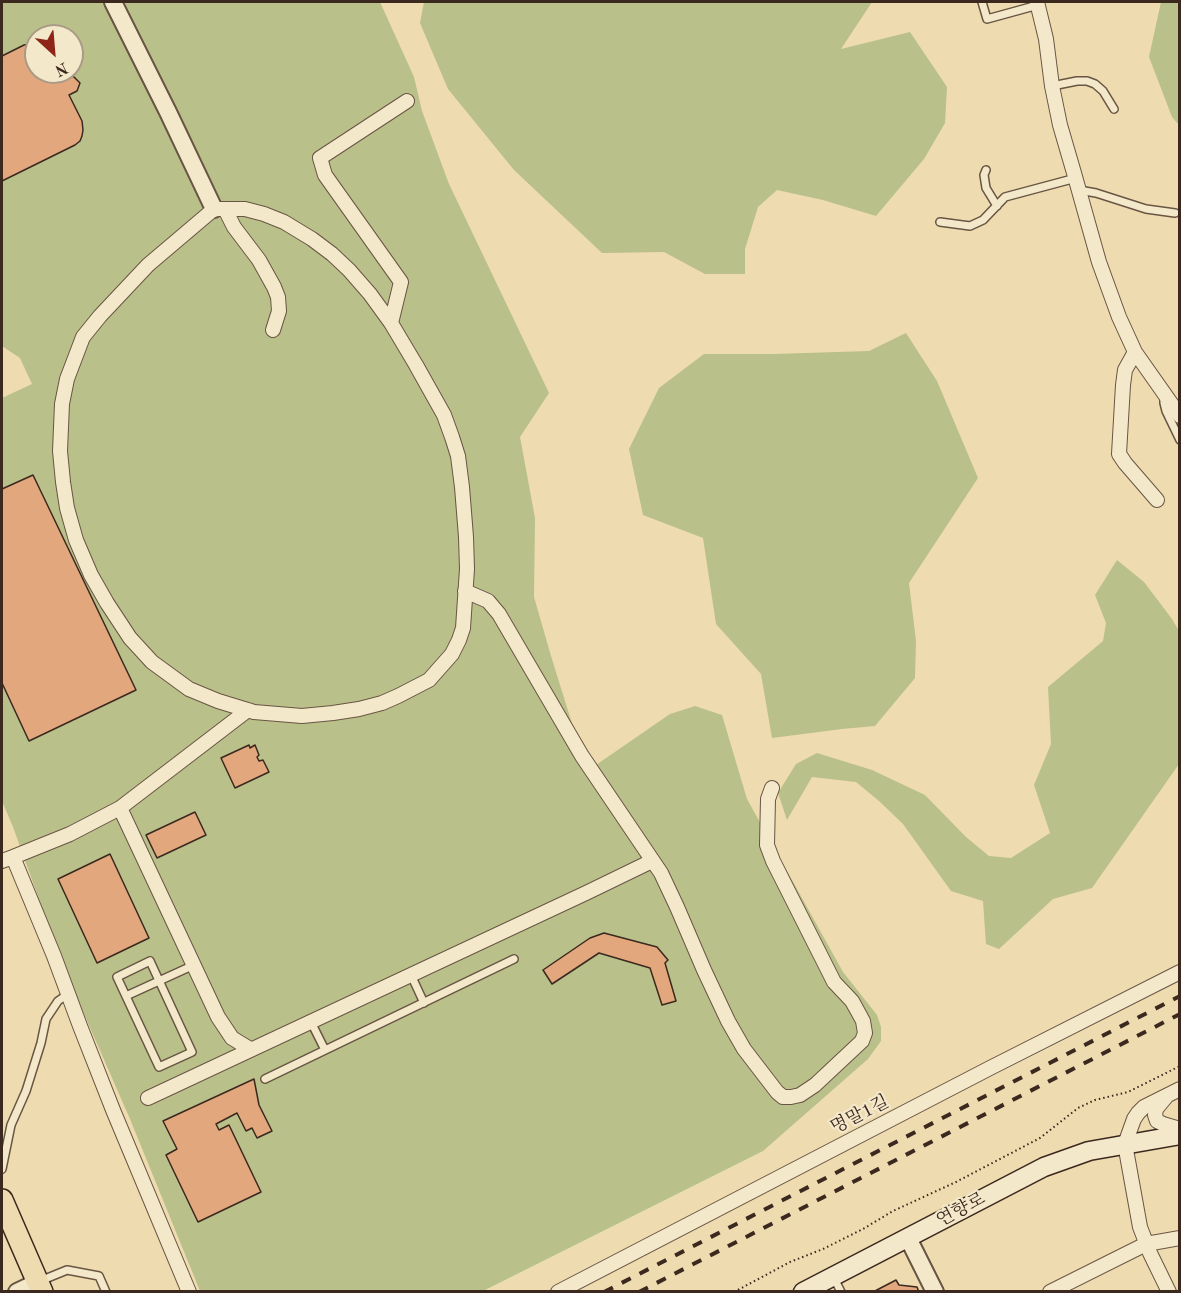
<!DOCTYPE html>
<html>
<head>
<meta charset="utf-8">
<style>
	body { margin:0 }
	#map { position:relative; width:1181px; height:1293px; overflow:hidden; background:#eedbaf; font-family:"Old Standard TT",serif }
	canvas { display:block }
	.frame { position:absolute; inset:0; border:3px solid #3b281f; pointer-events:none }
	.north { position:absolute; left:24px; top:24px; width:60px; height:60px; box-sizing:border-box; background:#f4e8cb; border:2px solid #aa9b86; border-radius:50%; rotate:154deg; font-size:16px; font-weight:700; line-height:24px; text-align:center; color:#3b281f }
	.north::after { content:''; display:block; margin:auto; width:21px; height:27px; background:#8f2418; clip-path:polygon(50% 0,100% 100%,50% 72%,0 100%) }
</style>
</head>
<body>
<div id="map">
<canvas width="1181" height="1293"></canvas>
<div class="frame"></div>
<div class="north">N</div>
</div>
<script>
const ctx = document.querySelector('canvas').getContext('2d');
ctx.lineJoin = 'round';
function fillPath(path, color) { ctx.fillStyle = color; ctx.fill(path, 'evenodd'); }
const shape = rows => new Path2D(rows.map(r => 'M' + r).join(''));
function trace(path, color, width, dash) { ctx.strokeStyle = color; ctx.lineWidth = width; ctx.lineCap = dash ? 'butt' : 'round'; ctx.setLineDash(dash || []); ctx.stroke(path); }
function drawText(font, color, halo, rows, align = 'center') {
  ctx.font = font + ' "Old Standard TT","Noto Serif KR",serif'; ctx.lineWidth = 4.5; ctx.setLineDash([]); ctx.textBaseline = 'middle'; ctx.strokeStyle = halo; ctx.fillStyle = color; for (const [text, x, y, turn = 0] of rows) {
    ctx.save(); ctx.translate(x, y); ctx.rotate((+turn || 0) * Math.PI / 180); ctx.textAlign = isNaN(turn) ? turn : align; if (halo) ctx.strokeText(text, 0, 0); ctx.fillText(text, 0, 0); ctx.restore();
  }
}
const green = shape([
	[2,2,380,2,414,77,422,111,449,184,549,393,520,437,535,518,534,597,551,656,579,746,596,765,670,714,695,706,722,715,747,799,843,972,877,1015,881,1027,881,1041,868,1059,763,1151,483,1291,200,1291,130,1119,63,966,13,827,2,801,2,398,32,384,20,358,2,346],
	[36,36,72,36,72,72,36,72],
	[424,2,872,2,841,49,910,32,947,87,945,123,924,159,876,216,823,200,777,190,758,207,745,249,745,274,705,274,664,252,602,253,514,170,448,89,420,23],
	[1161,2,1179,2,1179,125,1172,117,1149,57],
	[906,333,937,381,978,478,909,583,916,641,915,678,875,726,842,729,772,738,761,674,716,624,703,538,643,515,629,449,659,388,704,354,774,354,869,351],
	[1117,560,1144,582,1172,619,1179,631,1179,764,1092,888,1053,899,999,949,986,944,983,901,951,891,903,824,879,801,856,782,812,777,787,820,778,793,796,764,817,753,872,770,925,795,966,837,989,856,1011,858,1050,833,1034,785,1051,744,1048,687,1103,641,1106,623,1095,595]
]);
const building = shape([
	[30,44,36,45,36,72,56,72,61,82,73,76,80,83,77,91,69,95,82,121,83,130,82,136,80,141,75,145,2,181,2,56,24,45,30,44],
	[33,475,136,690,29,741,2,683,2,489,33,475],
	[249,745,250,748,255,745,259,755,257,757,259,761,263,760,269,772,235,788,221,758,249,745],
	[195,812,206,835,157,858,146,835,195,812],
	[110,854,149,938,97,963,58,879,110,854],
	[604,933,657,947,668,960,665,963,676,1001,662,1005,650,968,599,953,552,984,543,970,590,938,604,933],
	[254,1079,259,1105,272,1131,257,1138,252,1128,246,1131,237,1113,216,1124,219,1130,229,1125,261,1192,198,1222,166,1155,177,1149,163,1121,254,1079],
	[896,1280,899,1285,917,1287,919,1292,873,1292,896,1280]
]);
const path = shape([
	[734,1292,790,1262,823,1249,863,1229,893,1211,956,1182,1040,1138,1078,1108,1095,1100,1128,1092,1180,1066]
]);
const service = shape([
	[982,2,987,19,1038,5],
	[1052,86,1077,81,1087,81,1095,84,1103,91,1114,109],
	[986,170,984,175,986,188,997,206],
	[1079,190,1096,193,1146,209,1175,213],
	[940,222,970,226,983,220,1005,197,1076,178],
	[1164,398,1164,403,1166,411,1180,440],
	[150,961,192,1052,159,1067,117,977,150,961],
	[411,975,424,1003],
	[126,996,194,965],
	[311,1022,325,1050],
	[265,1079,514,959],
	[2,1169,11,1125,26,1091,41,1043,46,1019,58,1001,68,994],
	[834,1278,841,1292],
	[40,1281,67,1270,99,1276,106,1292]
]);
const minor = shape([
	[1037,2,1046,39,1052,86,1060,125,1074,173,1099,262,1119,317,1135,352,1125,370,1123,385,1119,454,1125,463,1157,500],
	[214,209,245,209,264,214,284,222,312,239,332,254,349,270,370,294,391,323,416,365,444,415,452,437,458,456,462,487,466,537,467,569,463,628,459,640,452,654,429,680,398,696,382,703,359,709,333,713,302,716,254,712,218,701,189,689,152,662,130,638,107,603,91,575,76,540,67,508,63,482,60,451,62,404,67,379,83,337,100,316,148,265,214,209],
	[225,209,234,227,259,260,274,287,278,297,279,311,273,330],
	[391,323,401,282,325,175,320,158,407,101],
	[1135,352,1180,416],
	[465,591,488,601,499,614,582,756,661,873,677,907,704,970,728,1021,744,1049,777,1092,783,1097,791,1097,800,1095,815,1085,862,1041,865,1033,863,1021,857,1010,852,1001,834,982,773,861,767,845,768,799,772,788],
	[248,710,120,808,218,1017,232,1038,250,1049],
	[13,857,70,834,120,808],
	[2,861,13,857,54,956,80,1026,113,1110,189,1292],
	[1166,1097,1156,1109,1155,1115,1157,1121,1163,1124,1180,1129],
	[148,1098,586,893,652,861],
	[558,1292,990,1068,1180,972],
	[1050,1292,1146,1244,1180,1238],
	[1169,1292,1150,1253,1140,1227,1125,1144,1134,1119,1138,1113,1144,1107,1180,1089]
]);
const tertiary = shape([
	[113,2,168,112,214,209],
	[908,1238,935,1292],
	[17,1292,38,1282]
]);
const secondary = shape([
	[803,1292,1044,1167,1089,1151,1180,1135]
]);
const primary = shape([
	[2,1200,42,1292]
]);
const rail = shape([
	[604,1292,1180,996],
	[639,1292,1180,1014]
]);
const streetNames = [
	["명말1길",860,1115,-27],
	["연향로",961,1210,-28]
];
fillPath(green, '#b9c08a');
fillPath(building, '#e2a77c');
trace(building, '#3b281f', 1.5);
trace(service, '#685543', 10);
trace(minor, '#685543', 16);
trace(tertiary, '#685543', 20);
trace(secondary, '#3b281f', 21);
trace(primary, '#3b281f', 24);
trace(path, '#3b281f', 2, [1.5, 3]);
trace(service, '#f4e8cb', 7);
trace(minor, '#f4e8cb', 14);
trace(tertiary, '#f4e8cb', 16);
trace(secondary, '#f4e8cb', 18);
trace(primary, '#eedbaf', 21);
trace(rail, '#3b281f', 4, [10, 10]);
drawText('18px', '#3b281f', '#f4e8cb', streetNames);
</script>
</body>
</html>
